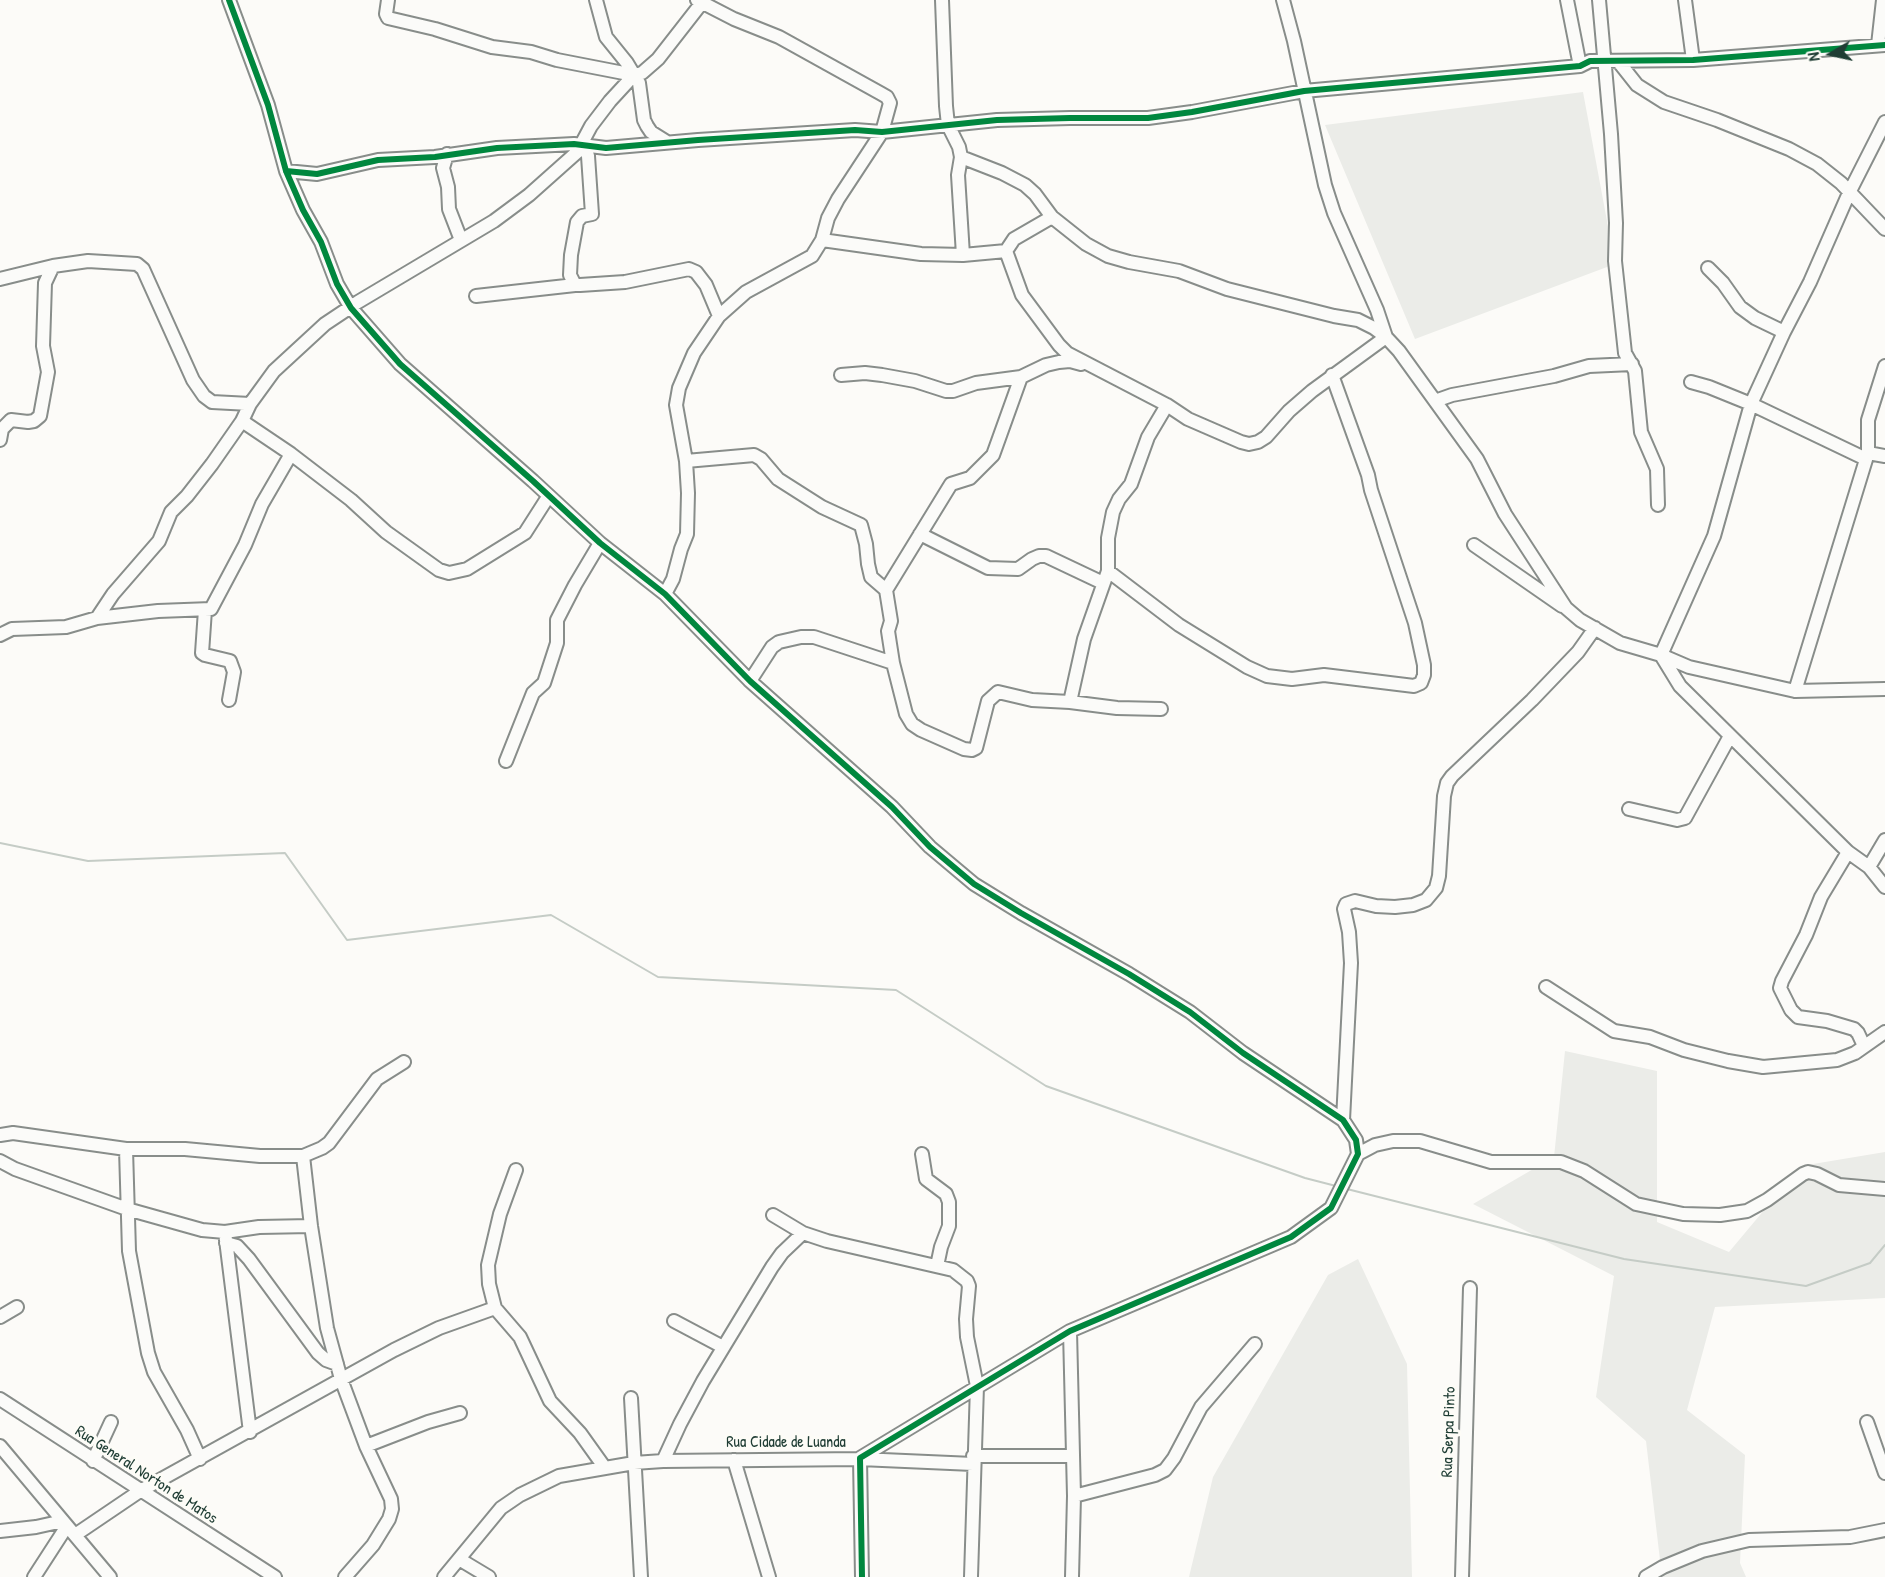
<!DOCTYPE html>
<html>
<head>
<meta charset="utf-8">
<style>
	body { margin:0 }
	#map { position:relative; width:1885px; height:1577px; overflow:hidden; background:#fcfbf8; font-family:"Patrick Hand",sans-serif }
	canvas { display:block }
	.north { position:absolute; left:1801px; top:24px; width:60px; height:60px; -webkit-text-stroke:4px #fdfcf7; paint-order:stroke; rotate:261deg; font-size:16px; font-weight:700; line-height:24px; text-align:center; color:#1f3d34 }
	.north::after { content:''; display:block; margin:auto; width:21px; height:27px; background:#1f3d34; clip-path:polygon(50% 0,100% 100%,50% 72%,0 100%) }
</style>
</head>
<body>
<div id="map">
<canvas width="1885" height="1577"></canvas>
<div class="north">N</div>
</div>
<script>
const ctx = document.querySelector('canvas').getContext('2d');
ctx.lineJoin = 'round';
function fillPath(path, color) { ctx.fillStyle = color; ctx.fill(path, 'evenodd'); }
const shape = rows => new Path2D(rows.map(r => 'M' + r).join(''));
function trace(path, color, width, dash) { ctx.strokeStyle = color; ctx.lineWidth = width; ctx.lineCap = dash ? 'butt' : 'round'; ctx.setLineDash(dash || []); ctx.stroke(path); }
function drawText(font, color, halo, rows, align = 'center') {
  ctx.font = font + ' "Patrick Hand",sans-serif'; ctx.lineWidth = 6; ctx.setLineDash([]); ctx.textBaseline = 'middle'; ctx.strokeStyle = halo; ctx.fillStyle = color; for (const [text, x, y, turn = 0] of rows) {
    ctx.save(); ctx.translate(x, y); ctx.rotate((+turn || 0) * Math.PI / 180); ctx.textAlign = isNaN(turn) ? turn : align; if (halo) ctx.strokeText(text, 0, 0); ctx.fillText(text, 0, 0); ctx.restore();
  }
}
const green = shape([
	[1583,92,1615,264,1415,339,1325,125],
	[1565,1051,1657,1071,1657,1222,1729,1252,1801,1166,1885,1152,1885,1298,1715,1307,1687,1410,1745,1455,1740,1563,1746,1577,1662,1577,1646,1441,1596,1397,1614,1276,1473,1204,1554,1157],
	[1358,1259,1407,1364,1412,1577,1189,1577,1213,1477,1328,1275]
]);
const stream = shape([
	[0,843,88,861,285,853,347,940,551,915,658,977,896,990,1046,1086,1305,1178,1336,1186],
	[1347,1189,1624,1259,1806,1286,1870,1263,1885,1245]
]);
const minor = shape([
	[229,0,268,105,286,171,303,210,321,242,337,284,351,308,400,364,533,481,600,543,665,594,750,681,892,807,930,847,974,884,1021,913,1129,974,1190,1012,1243,1053,1343,1120,1356,1140,1358,1154,1331,1208,1291,1237,1070,1331,860,1458,862,1577],
	[388,0,386,14,388,18,435,29,492,47,531,52,557,60,634,75,642,73,658,59,704,0],
	[596,0,606,37,627,63,639,83,644,120,647,126,651,132,667,142],
	[942,0,946,106,948,125,959,147,961,157,958,175,963,255],
	[1283,0,1294,41,1325,185,1334,213,1377,310,1386,337,1399,351,1477,459,1505,514,1566,608,1580,620,1620,643,1661,655,1689,667,1795,691,1885,689],
	[1567,0,1580,66],
	[1599,0,1611,134,1616,223,1615,261,1625,353,1635,371,1641,432,1657,469,1658,505],
	[1685,0,1693,60],
	[1878,45,1883,0],
	[1618,61,1637,85,1664,102,1717,120,1789,149,1817,164,1841,183,1885,229],
	[634,75,610,101,591,126,583,141,588,156,592,214,582,216,577,222,571,255,570,275,575,285,580,285,625,282,689,269,696,272,706,285,719,316],
	[1885,122,1849,193,1810,282,1784,332,1751,404,1714,536,1661,655,1680,686,1848,852,1869,867,1885,887],
	[447,154,443,168,448,187,449,209,461,240],
	[961,157,1002,173,1025,185,1035,194,1052,217,1086,244,1108,256,1129,262,1179,271,1227,289,1334,316,1358,320,1374,328,1386,337,1312,391,1289,411,1266,437,1258,442,1249,444,1241,442,1188,419,1167,405,1067,353,1059,345,1022,295,1006,251],
	[286,171,317,174,378,160,435,157,497,148,574,144,606,148,698,140,855,130,882,132,997,120,1070,118,1148,118,1192,112,1304,91,1580,66,1590,61,1693,60,1885,45],
	[822,240,921,254,963,255,1006,251],
	[1006,251,1014,239,1052,217],
	[1708,268,1723,283,1740,307,1755,318,1784,332],
	[0,279,53,266,88,261,137,264,143,269,193,380,204,396,212,402,250,404],
	[476,296,575,285],
	[841,375,865,373,882,375,915,381,946,391,953,391,976,383,1021,377,1046,365,1059,362,1070,361,1081,364],
	[1021,377,993,455,970,478,951,484,886,590,891,621,888,631,890,644,893,663,906,714,912,724,921,730,964,749,972,750,976,748,988,701,998,692,1032,700,1070,702],
	[1691,382,1709,387,1751,404,1866,459],
	[1435,401,1452,395,1554,376,1589,366,1632,364],
	[242,421,291,454,351,500,386,532,439,570,449,573,467,569,525,533,548,497],
	[0,440,2,429,11,420,28,422,34,421,40,416,48,372,43,346,45,283,53,266],
	[1868,453,1885,456],
	[686,461,754,455,761,459,778,479,822,507,861,525,866,544,868,564,871,577,886,590],
	[920,534,988,568,1018,569,1032,559,1039,556,1046,556,1103,583],
	[1474,545,1562,606],
	[1108,571,1179,625,1247,667,1267,676,1292,679,1324,675,1414,686,1421,683,1424,675,1424,665,1415,623,1371,490,1368,475,1332,375],
	[665,594,673,579,681,549,687,534,688,493,686,461,676,405,679,388,694,353,719,316,746,292,812,256,822,240,828,218,838,199,882,132,890,103,887,97,880,93,779,37,734,19,697,0],
	[205,610,202,653,205,655,230,661,234,672,229,700],
	[97,618,113,594,159,541,171,512,187,496,212,464,242,421,250,404,274,371,325,324,358,302,494,221,529,195,584,146],
	[0,635,12,629,66,627,97,618,158,611,211,609,245,545,262,504,291,454],
	[750,681,772,647,779,642,801,637,814,637,893,663],
	[1795,691,1868,453,1868,420,1885,366],
	[1161,709,1117,708,1070,702,1084,639,1108,571,1108,538,1113,512,1119,499,1131,484,1148,437,1167,405],
	[506,761,533,693,544,683,557,643,557,620,575,585,600,543],
	[1629,809,1677,820,1685,818,1730,736],
	[1848,852,1821,897,1806,935,1782,981,1780,988,1791,1010,1798,1017,1827,1021,1854,1029,1858,1033,1864,1046],
	[1869,867,1885,840],
	[1546,987,1614,1031,1650,1037,1684,1050,1728,1061,1763,1067,1837,1060,1855,1053,1885,1032],
	[1343,1120,1351,963,1349,932,1344,909,1346,904,1355,901,1376,906,1395,907,1413,905,1426,900,1436,888,1439,876,1444,796,1447,783,1452,776,1532,700,1578,652,1595,628],
	[0,1135,13,1133,126,1149,185,1149,260,1156,303,1156,322,1148,329,1143,377,1079,404,1062],
	[126,1149,129,1251,148,1353,154,1372,187,1430,200,1459],
	[922,1154,926,1179,946,1194,949,1202,949,1226,941,1247,937,1266],
	[1358,1154,1375,1145,1393,1141,1420,1141,1491,1162,1561,1162,1584,1171,1636,1204,1683,1214,1720,1215,1747,1211,1767,1200,1803,1174,1808,1172,1817,1174,1839,1185,1885,1189],
	[303,1156,311,1226,327,1328,341,1379,366,1446,391,1499,392,1509,389,1519,373,1545,345,1577],
	[0,1161,15,1169,127,1209,202,1230,225,1232,259,1227,311,1226],
	[516,1170,500,1214,488,1265,489,1284,495,1308,520,1337,550,1401,580,1433,605,1468],
	[773,1215,803,1233,827,1241,953,1270,967,1281,969,1286,966,1319,967,1337,977,1386,971,1577],
	[225,1232,250,1432],
	[226,1243,237,1246,249,1259,318,1353,326,1360,337,1364],
	[0,1317,17,1307],
	[674,1321,723,1347],
	[1070,1331,1074,1496,1072,1577],
	[631,1398,641,1577],
	[0,1399,275,1577],
	[1867,1422,1885,1473],
	[0,1446,110,1577],
	[366,1446,428,1422,460,1413],
	[973,1456,1073,1456],
	[734,1460,769,1577],
	[93,1461,111,1422],
	[663,1461,680,1424,703,1381,772,1267,782,1253,803,1233],
	[1074,1496,1155,1475,1165,1470,1174,1458,1201,1407,1255,1344],
	[0,1531,36,1527,63,1521],
	[75,1535,140,1491,394,1350,439,1328,495,1308],
	[459,1559,489,1577],
	[34,1577,67,1526],
	[444,1577,501,1508,520,1495,559,1476,634,1463,663,1461,860,1459,973,1464],
	[1462,1577,1470,1288],
	[1646,1577,1663,1567,1702,1551,1749,1540,1850,1537,1885,1530]
]);
const cycleway = shape([
	[229,0,268,105,286,171,303,210,321,242,337,284,351,308,400,364,533,481,600,543,665,594,750,681,892,807,930,847,974,884,1021,913,1129,974,1190,1012,1243,1053,1343,1120,1356,1140,1358,1154,1331,1208,1291,1237,1070,1331,860,1458,862,1577],
	[286,171,317,174,378,160,435,157,497,148,574,144,606,148,698,140,855,130,882,132,997,120,1070,118,1148,118,1192,112,1304,91,1580,66,1590,61,1693,60,1885,45]
]);
const streetNames = [
	["Rua Serpa Pinto",1449,1432,-88],
	["Rua Cidade de Luanda",786,1443],
	["Rua General Norton de Matos",146,1475,33]
];
fillPath(green, '#ebece8');
trace(stream, '#c5ccc6', 2);
trace(minor, '#888d8a', 16);
trace(minor, '#fbfbf9', 12);
trace(cycleway, '#00873e', 6);
drawText('16px', '#1f3d34', '#fdfcf7', streetNames);
</script>
</body>
</html>
